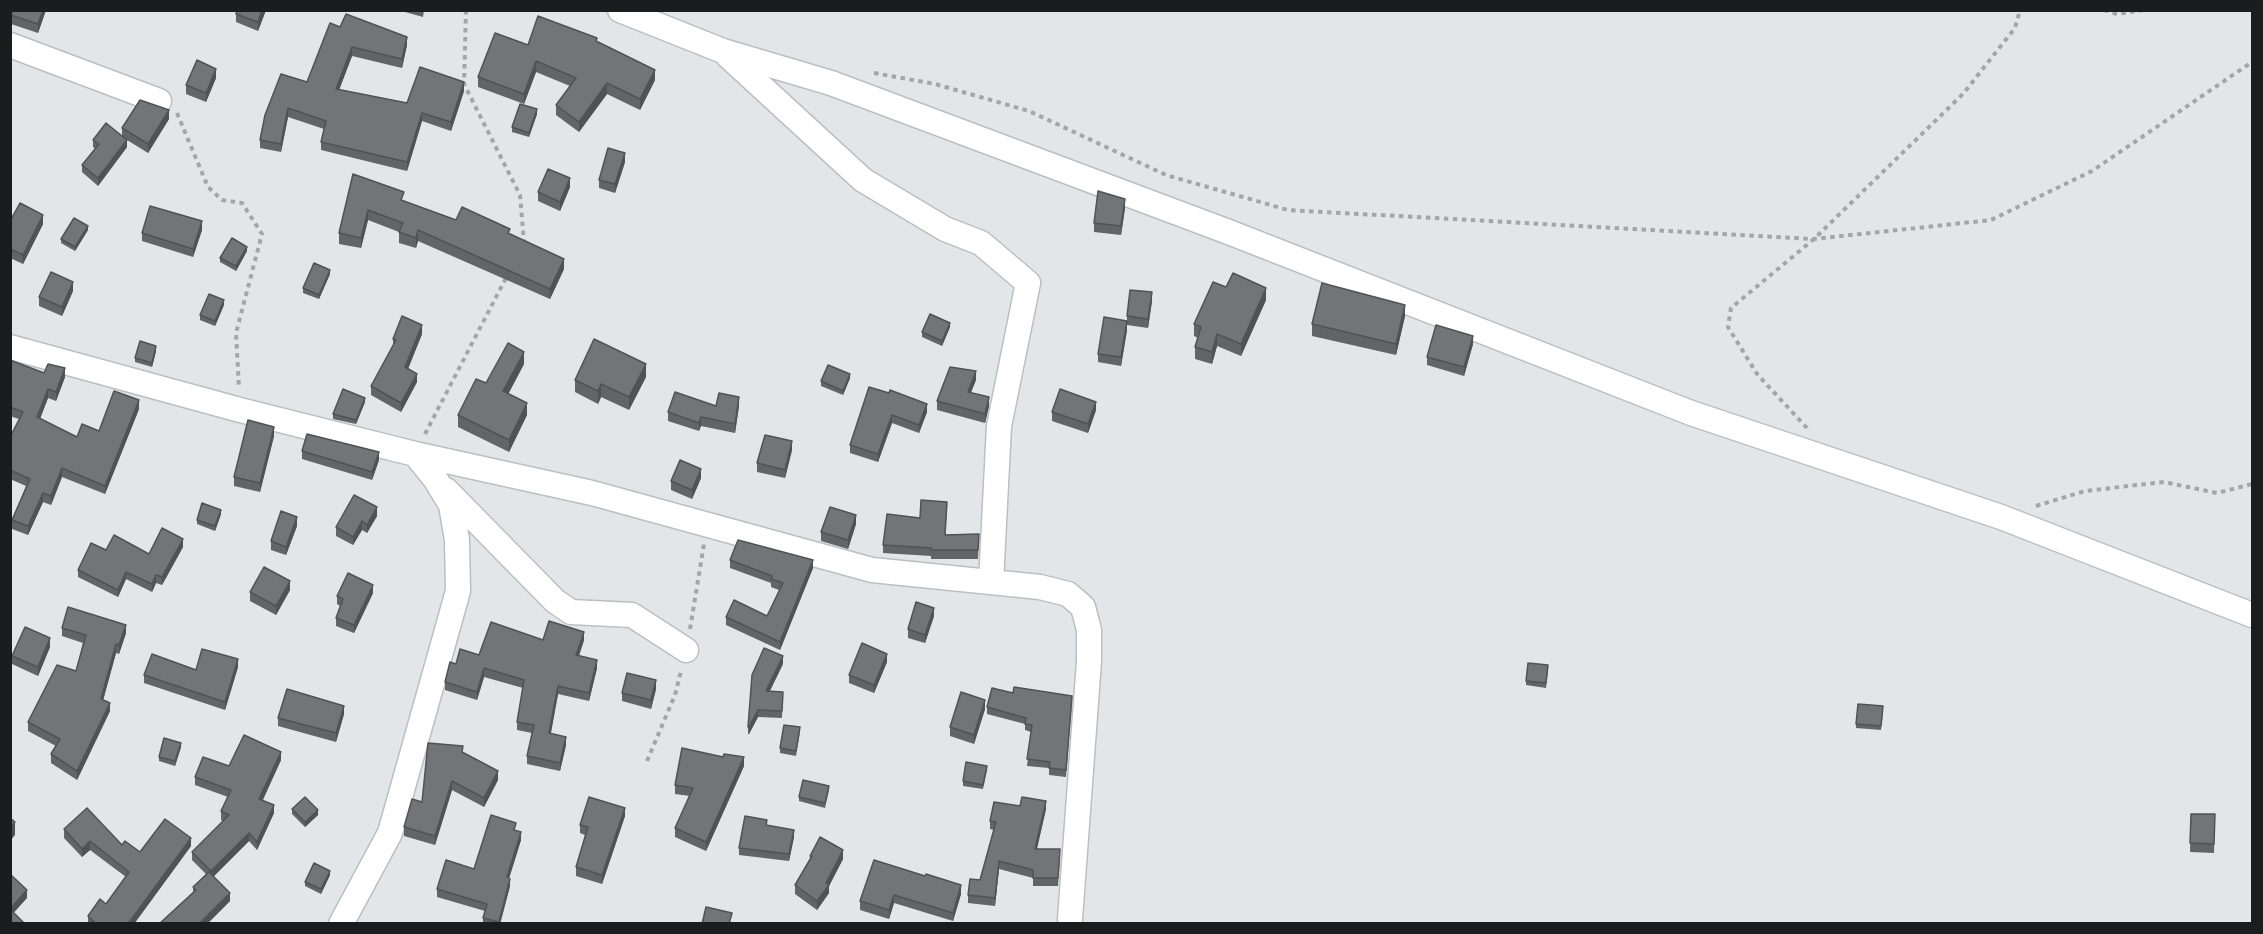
<!DOCTYPE html>
<html>
<head>
<meta charset="utf-8">
<style>
	body { margin:0 }
	#map { position:relative; width:2263px; height:934px; overflow:hidden; background:#e3e6e9; font-family:"Archivo Narrow",sans-serif }
	canvas { display:block }
	.frame { position:absolute; inset:0; border:12px solid #1b1c1d; pointer-events:none }
</style>
</head>
<body>
<div id="map">
<canvas width="2263" height="934"></canvas>
<div class="frame"></div>
</div>
<script>
const ctx = document.querySelector('canvas').getContext('2d');
ctx.lineJoin = 'round';
const shape = rows => new Path2D(rows.map(r => 'M' + r).join(''));
function trace(path, color, width, dash) { ctx.strokeStyle = color; ctx.lineWidth = width; ctx.lineCap = dash ? 'butt' : 'round'; ctx.setLineDash(dash || []); ctx.stroke(path); }
function fillPath(path, color) { ctx.fillStyle = color; ctx.fill(path, 'evenodd'); }
const path = shape([
	[466,10,464,84,520,195,524,242],
	[2104,10,2117,14,2144,10],
	[874,73,935,84,1029,111,1166,175,1288,210,1814,239,1991,220,2092,171,2252,62],
	[177,113,208,187,222,200,242,203,262,234,236,333,239,388],
	[1807,428,1757,374,1728,327,1731,308,1814,239,1963,94,2015,28,2020,10],
	[425,434,507,276],
	[2036,506,2085,491,2164,482,2217,493,2252,484],
	[690,629,704,544],
	[647,761,675,695,681,671]
]);
const minor = shape([
	[620,10,723,51,831,83,1226,231,1691,413,2001,517,2252,615],
	[10,45,159,101],
	[728,56,863,180,945,229,981,243,1028,283,999,426,991,582],
	[10,347,240,410,415,454,592,493,872,570,1040,587,1068,594,1083,607,1089,630,1089,661,1070,919],
	[446,490,555,601,571,612,632,615,686,650],
	[341,924,390,833,458,591,457,540,451,505,436,480,415,454]
]);
const wall = shape([
	[46,10,38,33,11,24,11,15],
	[237,10,266,10,258,31,236,22,236,14],
	[405,10,424,10,423,17,405,12],
	[340,27,407,45,402,68,352,56,339,90,407,103,464,91,451,131,422,121,407,171,321,150,321,142,324,129,288,117,281,152,260,148,260,140,307,82],
	[597,42,655,80,640,110,607,94,579,132,556,115,556,105,570,86,536,72,524,104,478,87,478,77,528,45],
	[216,78,206,102,186,94,186,85],
	[537,114,529,137,512,132,512,127],
	[169,119,148,153,127,140,127,147,98,186,82,172,82,165,96,149,93,147,93,140,122,136,122,128],
	[625,162,615,193,599,188,599,180],
	[353,174,404,201,456,220,510,234,564,269,550,299,418,241,416,248,399,243,399,232,368,220,361,248,339,244,339,233],
	[570,187,560,211,538,201,538,192],
	[1125,208,1121,235,1094,232,1094,223],
	[10,221,43,224,23,264,10,258],
	[88,230,75,251,61,243,61,239],
	[202,230,193,257,142,241,142,233],
	[247,251,236,271,220,262,220,258],
	[330,274,319,299,303,293,303,288],
	[1226,287,1266,300,1241,356,1217,346,1212,364,1195,359,1195,347,1198,338,1194,336,1194,324],
	[73,291,62,316,39,306,39,297],
	[1152,301,1148,328,1127,325,1127,330,1121,366,1098,362,1098,354,1127,321,1127,316],
	[224,305,215,326,200,320,200,315],
	[1405,316,1396,355,1312,336,1312,324],
	[950,327,942,346,922,337,922,332],
	[422,334,408,369,417,382,401,412,371,395,371,386,393,345,393,339],
	[1473,344,1464,376,1427,365,1427,357],
	[156,351,152,367,135,362,135,358],
	[10,360,44,373,65,377,56,401,48,398,40,419,77,437,99,431,139,409,105,494,62,477,51,505,43,502,28,535,12,529,12,520,26,486,10,479,10,437,19,419,10,416],
	[524,364,508,394,527,415,509,452,458,427,458,415],
	[646,377,629,410,601,397,598,404,575,392,575,380],
	[850,378,843,395,821,386,821,381],
	[976,380,971,392,989,406,985,423,937,410,937,401],
	[869,387,927,412,919,433,892,423,878,462,850,453,850,445],
	[365,402,356,424,333,419,333,414],
	[716,406,739,406,735,433,701,426,699,431,668,421,668,412],
	[1096,410,1088,433,1052,421,1052,412],
	[274,436,260,492,234,486,234,477],
	[792,450,785,478,757,472,757,463],
	[302,451,379,460,372,480,302,459],
	[701,478,692,499,671,490,671,481],
	[947,510,945,535,979,534,978,559,931,559,931,556,883,553,883,545,920,518],
	[221,514,215,531,197,524,197,520],
	[377,516,367,533,362,530,353,545,336,536,336,527],
	[856,524,848,549,821,541,821,532],
	[297,526,286,555,271,550,271,541],
	[183,547,162,585,156,583,152,592,126,579,118,597,78,577,78,570,106,550,149,554],
	[730,560,813,568,780,650,726,625,726,617,767,616,779,590,771,587,771,583,730,568],
	[290,590,276,615,250,601,250,592],
	[373,593,354,633,336,626,336,618,340,606,337,604,337,596],
	[934,616,925,643,908,638,908,629],
	[62,628,126,633,119,654,116,653,103,700,110,711,77,780,51,763,51,754,56,746,28,731,28,722,76,671,83,643,62,636],
	[543,640,584,640,579,656,597,668,589,701,558,694,551,733,566,745,560,771,527,764,527,756,532,733,517,730,517,722,523,688,484,677,477,700,445,690,445,682,456,664],
	[50,647,38,676,12,664,12,656],
	[887,662,874,693,849,683,849,675],
	[783,664,770,691,783,692,782,718,758,717,749,734,748,734,748,727],
	[238,667,225,710,144,683,144,675],
	[1548,670,1546,688,1526,685,1526,681],
	[656,689,651,709,622,701,622,693],
	[1013,693,1072,702,1066,777,1049,775,1049,768,1027,766,1031,732,1025,730,1025,724,987,714,987,707],
	[985,709,974,744,950,736,950,727],
	[1883,711,1881,730,1856,728,1856,724],
	[344,714,336,742,278,726,278,718],
	[800,732,796,756,780,753,780,748],
	[181,747,175,766,159,761,159,757],
	[463,752,498,780,484,807,452,790,435,845,404,836,404,827,422,802],
	[281,760,263,800,274,813,257,850,249,841,214,876,230,901,207,924,159,924,193,892,193,887,206,874,192,860,192,852,223,821,221,820,221,811,228,797,195,785,195,777,229,766],
	[744,766,706,851,675,837,675,828,690,796,675,794,675,785],
	[987,770,983,789,963,786,963,781],
	[829,790,825,808,799,801,799,797],
	[1020,806,1046,809,1037,849,1060,857,1058,886,1033,886,1033,878,999,869,995,906,968,903,968,895,980,880,994,830,990,829,990,821],
	[292,809,318,815,305,827,292,814],
	[2191,814,2215,814,2214,853,2190,852],
	[625,816,602,884,576,876,576,867,585,835,580,833,580,825],
	[767,825,794,837,789,861,739,855,739,848],
	[64,829,122,845,140,852,191,846,134,924,88,924,88,916,106,904,126,877,90,850,82,857,64,838],
	[516,831,521,840,509,878,510,886,500,924,483,924,483,918,485,911,437,897,437,889,474,869],
	[810,856,843,859,829,886,829,893,817,910,795,894,795,885,810,860],
	[330,875,321,894,305,886,305,882],
	[925,876,961,894,953,921,894,903,889,919,860,910,860,901]
]);
const shadedWall = shape([
	[43,10,46,10,38,33,38,24],
	[262,10,266,10,258,31,258,22],
	[407,37,407,45,402,68,402,59],
	[352,47,352,56,336,98,336,89],
	[536,61,536,72,524,104,524,94],
	[216,69,216,78,206,102,206,93],
	[655,70,655,80,640,110,640,99],
	[464,82,464,91,451,131,451,122],
	[607,83,607,94,579,132,579,122],
	[288,108,288,117,281,152,281,144],
	[537,109,537,114,529,137,529,133],
	[169,110,169,119,148,153,148,144],
	[422,113,422,121,407,171,407,162],
	[127,140,127,147,98,186,98,178],
	[625,153,625,162,615,193,615,184],
	[570,178,570,187,560,211,560,202],
	[1125,199,1125,208,1121,235,1121,226],
	[368,210,368,220,361,248,361,238],
	[43,215,43,224,23,264,23,255],
	[202,221,202,230,193,257,193,249],
	[88,226,88,230,75,251,75,247],
	[418,230,418,241,416,248,416,238],
	[247,247,247,251,236,271,236,266],
	[564,259,564,269,550,299,550,289],
	[330,270,330,274,319,299,319,295],
	[73,282,73,291,62,316,62,307],
	[1266,288,1266,300,1241,356,1241,344],
	[1152,292,1152,301,1148,328,1148,319],
	[224,300,224,305,215,326,215,321],
	[1405,305,1405,316,1396,355,1396,344],
	[1127,321,1127,330,1121,366,1121,357],
	[950,323,950,327,942,346,942,341],
	[422,325,422,334,405,376,405,367],
	[1217,334,1217,346,1212,364,1212,352],
	[1473,336,1473,344,1464,376,1464,367],
	[156,346,156,351,152,367,152,363],
	[524,352,524,364,503,404,503,391],
	[646,364,646,377,629,410,629,397],
	[65,368,65,377,56,401,56,392],
	[976,371,976,380,968,400,968,392],
	[417,374,417,382,401,412,401,403],
	[850,374,850,378,843,395,843,391],
	[601,384,601,397,598,404,598,391],
	[48,389,48,398,37,426,37,417],
	[739,397,739,406,735,433,735,424],
	[989,397,989,406,985,423,985,414],
	[365,398,365,402,356,424,356,420],
	[139,400,139,409,105,494,105,486],
	[1096,402,1096,410,1088,433,1088,424],
	[527,403,527,415,509,452,509,440],
	[927,404,927,412,919,433,919,425],
	[892,415,892,423,878,462,878,454],
	[701,417,701,426,699,431,699,423],
	[274,427,274,436,260,492,260,483],
	[792,441,792,450,785,478,785,470],
	[379,452,379,460,372,480,372,472],
	[62,468,62,477,51,505,51,496],
	[701,469,701,478,692,499,692,490],
	[43,493,43,502,28,535,28,526],
	[377,507,377,516,367,533,367,525],
	[221,510,221,514,215,531,215,526],
	[856,515,856,524,848,549,848,540],
	[297,517,297,526,286,555,286,547],
	[362,521,362,530,353,545,353,537],
	[183,539,183,547,162,585,162,577],
	[813,560,813,568,780,650,780,642],
	[126,572,126,579,118,597,118,590],
	[156,575,156,583,152,592,152,584],
	[290,581,290,590,276,615,276,606],
	[373,585,373,593,354,633,354,625],
	[934,608,934,616,925,643,925,635],
	[126,625,126,633,119,654,119,645],
	[584,632,584,640,576,664,576,655],
	[50,638,50,647,38,676,38,667],
	[116,644,116,653,101,708,101,699],
	[887,654,887,662,874,693,874,685],
	[783,656,783,664,766,698,766,691],
	[238,659,238,667,225,710,225,702],
	[597,660,597,668,589,701,589,693],
	[484,668,484,677,477,700,477,692],
	[656,680,656,689,651,709,651,700],
	[558,686,558,694,549,742,549,733],
	[985,700,985,709,974,744,974,735],
	[110,703,110,711,77,780,77,771],
	[344,706,344,714,336,742,336,733],
	[758,710,758,717,749,734,749,727],
	[566,737,566,745,560,771,560,763],
	[181,743,181,747,175,766,175,761],
	[281,752,281,760,259,807,259,799],
	[744,757,744,766,706,851,706,842],
	[498,771,498,780,484,807,484,798],
	[452,781,452,790,435,845,435,836],
	[1046,801,1046,809,1035,856,1035,849],
	[274,805,274,813,257,850,257,842],
	[625,808,625,816,602,884,602,875],
	[318,810,318,815,305,827,305,822],
	[15,822,15,835,10,841,10,828],
	[794,830,794,837,789,861,789,854],
	[521,832,521,840,507,885,507,877],
	[249,833,249,841,211,879,211,871],
	[191,838,191,846,134,924,128,924],
	[90,841,90,850,82,857,82,849],
	[843,850,843,859,829,886,829,893,817,910,817,901],
	[999,861,999,869,995,906,995,898],
	[330,871,330,875,321,894,321,889],
	[510,879,510,886,500,924,499,924],
	[961,885,961,894,953,921,953,913],
	[27,890,27,898,10,917,10,909],
	[230,893,230,901,207,924,199,924],
	[894,895,894,903,889,919,889,910]
]);
const building = shape([
	[13,10,43,10,38,24,11,15,13,10],
	[237,10,262,10,258,22,236,14,237,10],
	[346,14,407,37,402,59,352,47,336,89,407,103,420,67,464,82,451,122,422,113,407,162,321,142,326,121,288,108,281,144,260,140,265,115,281,74,307,82,330,23,340,27,346,14],
	[538,16,597,38,596,41,655,70,640,99,607,83,579,122,556,105,576,78,536,61,524,94,478,77,495,33,528,45,538,16],
	[197,60,216,69,206,93,186,85,197,60],
	[140,100,169,110,148,144,122,128,140,100],
	[520,104,537,109,529,133,512,127,520,104],
	[106,123,127,140,98,178,82,165,99,144,93,140,106,123],
	[608,148,625,153,615,184,599,180,608,148],
	[548,169,570,178,560,202,538,192,548,169],
	[353,174,404,192,401,200,456,220,462,207,510,229,508,233,564,259,550,289,418,230,416,238,399,232,403,223,368,210,361,238,339,233,353,174],
	[1098,191,1125,199,1121,226,1094,223,1098,191],
	[20,203,43,215,23,255,10,249,10,221,20,203],
	[150,206,202,221,193,249,142,233,150,206],
	[74,218,88,226,75,247,61,239,74,218],
	[232,238,247,247,236,266,220,258,232,238],
	[314,263,330,270,319,295,303,288,314,263],
	[51,272,73,282,62,307,39,297,51,272],
	[1233,273,1266,288,1241,344,1217,334,1212,352,1195,347,1201,327,1194,324,1213,282,1226,287,1233,273],
	[1322,283,1405,305,1396,344,1312,324,1322,283],
	[1130,290,1152,292,1148,319,1127,316,1130,290],
	[209,294,224,300,215,321,200,315,209,294],
	[930,314,950,323,942,341,922,332,930,314],
	[402,316,422,325,405,367,417,374,401,403,371,386,396,340,393,339,402,316],
	[1104,317,1127,321,1121,357,1098,354,1104,317],
	[1436,325,1473,336,1464,367,1427,357,1436,325],
	[594,339,646,364,629,397,601,384,598,391,575,380,594,339],
	[140,341,156,346,152,363,135,358,140,341],
	[508,343,524,352,503,391,527,403,509,440,458,415,476,379,486,383,508,343],
	[10,360,44,373,48,364,65,368,56,392,48,389,37,417,77,437,82,424,99,431,114,391,139,400,105,486,62,468,51,496,43,493,28,526,12,520,30,479,10,470,10,437,23,412,10,407,10,360],
	[828,365,850,374,843,391,821,381,828,365],
	[950,367,976,371,968,392,989,397,985,414,937,401,950,367],
	[869,387,889,393,890,390,927,404,919,425,892,415,878,454,850,445,869,387],
	[343,389,365,398,356,420,333,414,343,389],
	[1060,389,1096,402,1088,424,1052,412,1060,389],
	[675,392,716,406,719,393,739,397,735,424,701,417,699,423,668,412,675,392],
	[248,420,274,427,260,483,234,477,248,420],
	[307,434,379,452,372,472,302,451,307,434],
	[765,435,792,441,785,470,757,463,765,435],
	[680,460,701,469,692,490,671,481,680,460],
	[354,495,377,507,367,525,362,521,353,537,336,527,354,495],
	[921,500,947,502,945,535,979,534,978,550,931,550,931,548,883,545,887,514,920,518,921,500],
	[202,503,221,510,215,526,197,520,202,503],
	[830,507,856,515,848,540,821,532,830,507],
	[281,511,297,517,286,547,271,541,281,511],
	[162,528,183,539,162,577,156,575,152,584,126,572,118,590,78,570,91,543,106,550,114,535,149,554,162,528],
	[738,540,813,560,780,642,726,617,734,600,767,616,783,583,771,579,772,576,730,560,738,540],
	[264,567,290,581,276,606,250,592,264,567],
	[348,573,373,585,354,625,336,618,343,599,337,596,348,573],
	[916,602,934,608,925,635,908,629,916,602],
	[68,607,126,625,119,645,116,644,101,699,110,703,77,771,51,754,60,739,28,722,57,665,76,671,86,635,62,628,68,607],
	[549,621,584,632,576,655,597,660,589,693,558,686,549,733,566,737,560,763,527,756,534,725,517,722,524,680,484,668,477,692,445,682,450,662,456,664,460,649,479,655,491,622,543,640,549,621],
	[25,627,50,638,38,667,12,656,25,627],
	[862,643,887,654,874,685,849,675,862,643],
	[764,648,783,656,766,691,783,692,782,711,758,710,749,727,748,727,752,675,764,648],
	[202,649,238,659,225,702,144,675,152,654,196,670,202,649],
	[1528,663,1548,665,1546,683,1526,681,1528,663],
	[627,673,656,680,651,700,622,693,627,673],
	[1014,687,1072,696,1066,770,1049,768,1050,762,1027,759,1032,725,1025,724,1026,718,987,707,992,688,1013,693,1014,687],
	[287,689,344,706,336,733,278,718,287,689],
	[961,692,985,700,974,735,950,727,961,692],
	[1858,704,1883,706,1881,726,1856,724,1858,704],
	[784,725,800,727,796,751,780,748,784,725],
	[244,735,281,752,259,799,274,805,257,842,249,833,211,871,192,852,229,815,221,811,231,790,195,777,203,757,229,766,244,735],
	[164,738,181,743,175,761,159,757,164,738],
	[428,743,463,746,462,752,498,771,484,798,452,781,435,836,404,827,412,799,422,802,428,743],
	[682,748,723,757,724,754,744,757,706,842,675,828,693,788,675,785,682,748],
	[966,762,987,766,983,785,963,781,966,762],
	[803,780,829,786,825,803,799,797,803,780],
	[305,797,318,810,305,822,292,809,305,797],
	[589,797,625,808,602,875,576,867,588,827,580,825,589,797],
	[1022,797,1046,801,1035,849,1060,849,1058,878,1033,878,1033,870,999,861,995,898,968,895,970,879,980,880,996,822,990,821,994,802,1020,806,1022,797],
	[87,808,122,845,125,841,140,852,165,819,191,838,128,924,96,924,88,916,100,899,106,904,129,872,90,841,82,849,64,829,87,808],
	[2191,814,2215,814,2214,844,2190,843,2191,814],
	[491,815,516,823,514,830,521,832,507,877,510,879,499,922,483,918,487,904,437,889,446,860,474,869,491,815],
	[745,816,767,820,766,825,794,830,789,854,739,848,745,816],
	[10,818,15,822,10,828,10,818],
	[820,837,843,850,826,883,829,885,817,901,795,885,812,856,810,856,820,837],
	[874,860,925,876,926,874,961,885,953,913,894,895,889,910,860,901,874,860],
	[314,863,330,871,321,889,305,882,314,863],
	[209,872,230,893,199,924,159,924,196,890,193,887,209,872],
	[10,874,27,890,10,909,10,874],
	[706,907,732,913,729,924,702,924,706,907],
	[10,909,25,924,10,924,10,909]
]);
trace(minor, '#bcbfc2', 27);
trace(path, '#a3a5a7', 4, [4.5, 4.5]);
trace(minor, '#fff', 24);
fillPath(wall, '#626567');
fillPath(shadedWall, '#505254');
fillPath(building, '#727578');
trace(building, '#505254', 1.5);
</script>
</body>
</html>
